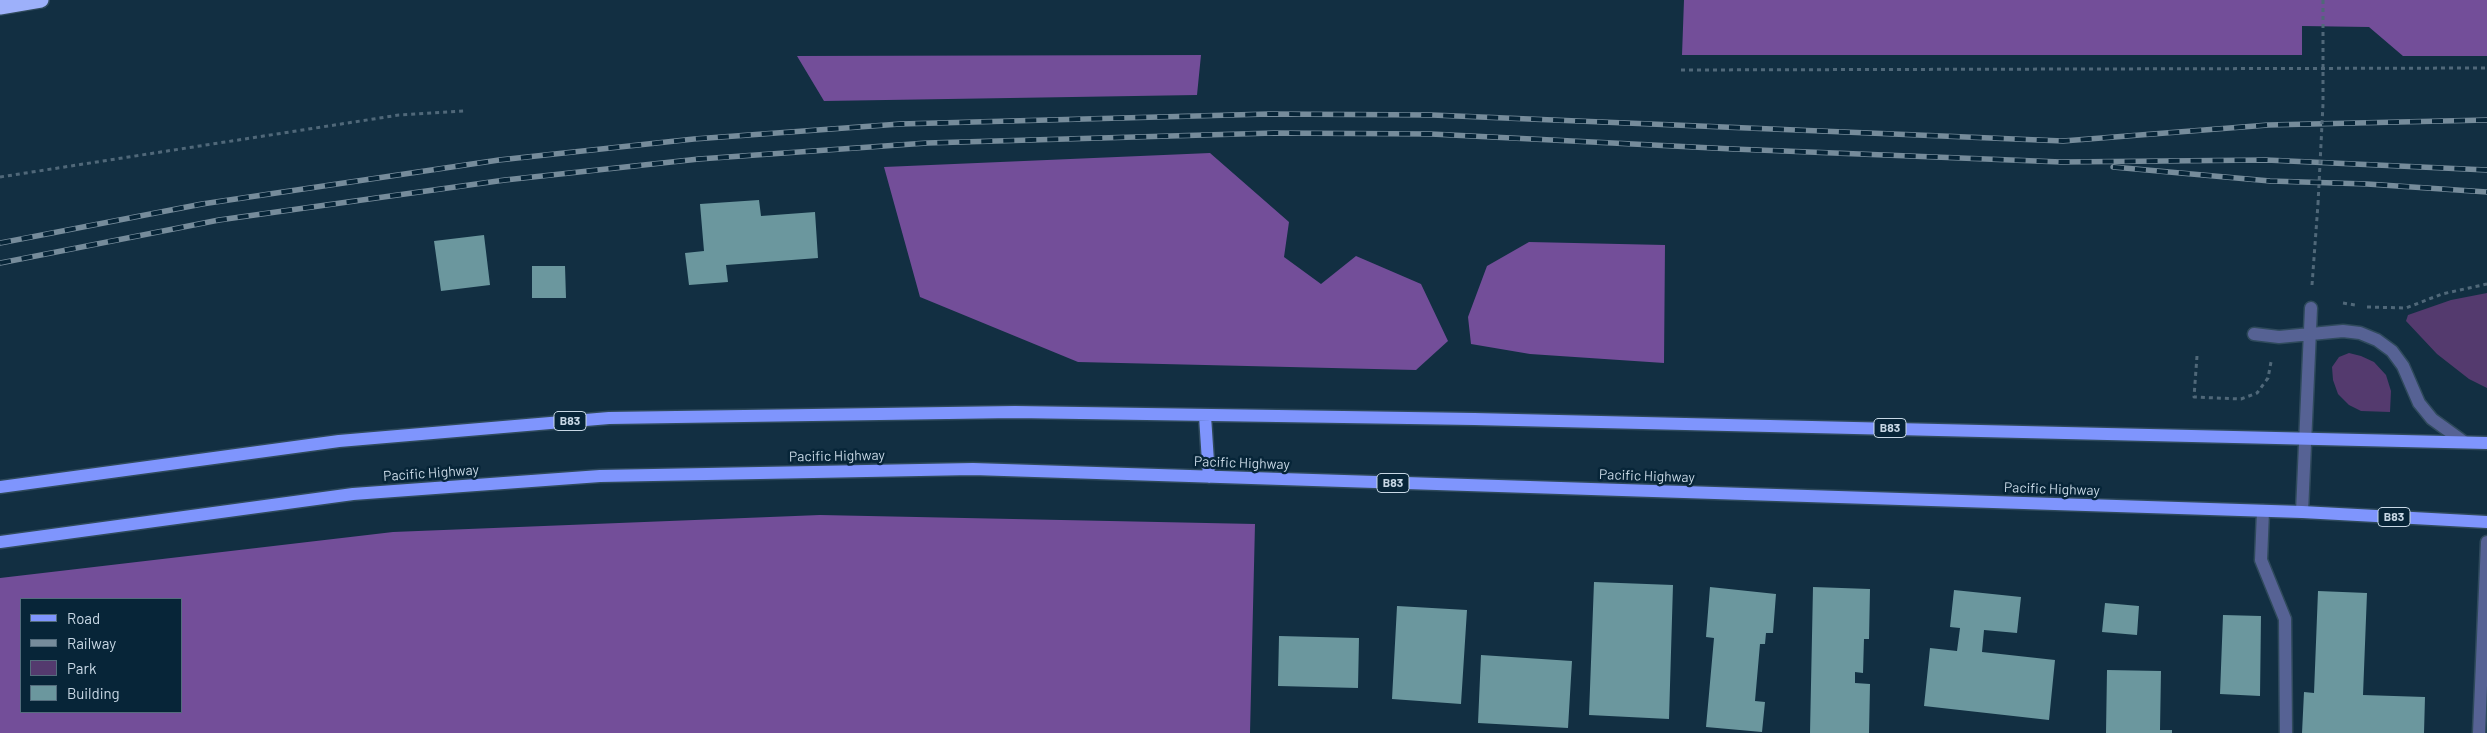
<!DOCTYPE html>
<html>
<head>
<meta charset="utf-8">
<style>
	body { margin:0 }
	#map { position:relative; width:2487px; height:733px; overflow:hidden; background:#122f42; font-family:Barlow,sans-serif }
	canvas { display:block }
	.legend { position:absolute; left:20px; top:598px; width:162px; height:115px; box-sizing:border-box; background:#072538; border:1px solid #546d7d; margin:0; padding:6px 9px; list-style:none; font-size:15px; color:#c8d8e5 }
	.legend li { display:flex; align-items:center; gap:10px; height:25px }
	.legend b { width:25px; border:1px solid #546d7d }
</style>
</head>
<body>
<div id="map">
<canvas width="2487" height="733"></canvas>
<ul class="legend">
<li><b style="height:6px;background:#7f95fd"></b>Road</li>
<li><b style="height:6px;background:#768c9b"></b>Railway</li>
<li><b style="height:14px;background:#543a6e"></b>Park</li>
<li><b style="height:14px;background:#6b979e"></b>Building</li>
</ul>
</div>
<script>
const ctx = document.querySelector('canvas').getContext('2d');
ctx.lineJoin = 'round';
function fillPath(path, color) { ctx.fillStyle = color; ctx.fill(path, 'evenodd'); }
const shape = rows => new Path2D(rows.map(r => 'M' + r).join(''));
function trace(path, color, width, dash) { ctx.strokeStyle = color; ctx.lineWidth = width; ctx.lineCap = dash ? 'butt' : 'round'; ctx.setLineDash(dash || []); ctx.stroke(path); }
function drawText(font, color, halo, rows, align = 'center') {
  ctx.font = font + ' Barlow,sans-serif'; ctx.lineWidth = 5; ctx.setLineDash([]); ctx.textBaseline = 'middle'; ctx.strokeStyle = halo; ctx.fillStyle = color; for (const [text, x, y, turn = 0] of rows) {
    ctx.save(); ctx.translate(x, y); ctx.rotate((+turn || 0) * Math.PI / 180); ctx.textAlign = isNaN(turn) ? turn : align; if (halo) ctx.strokeText(text, 0, 0); ctx.fillText(text, 0, 0); ctx.restore();
  }
}
const green = shape([
	[2487,293,2487,388,2469,379,2437,354,2406,321,2408,315,2451,300],
	[2349,353,2361,356,2374,362,2386,375,2391,391,2390,412,2361,411,2349,405,2338,394,2333,380,2332,367,2339,357]
]);
const forest = shape([
	[1684,0,2487,0,2487,56,2403,56,2369,27,2302,26,2302,55,1682,55],
	[1201,55,1197,95,824,101,797,56],
	[1210,153,1289,222,1284,257,1321,284,1356,256,1421,284,1448,341,1416,370,1078,362,920,297,884,167],
	[1529,242,1665,245,1664,363,1530,354,1471,344,1468,317,1487,266],
	[820,515,1255,524,1250,733,0,733,0,578,393,532],
	[21,599,181,599,181,712,21,712]
]);
const building = shape([
	[759,200,761,216,815,212,818,258,726,265,728,282,689,285,685,253,704,251,700,204],
	[484,235,490,285,441,291,434,241],
	[532,266,565,266,566,298,532,298],
	[1594,582,1673,585,1669,719,1589,715],
	[1710,587,1776,594,1773,633,1766,633,1765,644,1760,644,1755,701,1765,702,1762,732,1706,727,1714,638,1706,637],
	[1813,587,1870,589,1869,639,1864,639,1863,673,1855,672,1855,683,1870,684,1869,733,1810,733],
	[1954,590,2021,597,2017,633,1984,630,1982,652,2055,660,2049,720,1924,706,1930,648,1957,651,1960,628,1950,627],
	[2318,591,2367,593,2363,695,2425,697,2424,733,2302,733,2304,692,2314,693],
	[2105,603,2139,606,2137,635,2102,632],
	[1397,606,1467,610,1461,704,1392,699],
	[2223,615,2261,616,2260,696,2220,694],
	[1279,636,1359,638,1358,688,1278,686],
	[1481,655,1572,661,1568,728,1478,723],
	[2107,670,2161,671,2160,730,2172,730,2172,733,2106,733]
]);
const path = shape([
	[2323,0,2323,104],
	[1681,70,2487,68],
	[0,177,399,115,465,111],
	[2312,285,2318,204],
	[2343,303,2355,305],
	[2367,307,2406,308,2442,294,2487,284],
	[2197,356,2194,397,2241,399,2257,393,2268,378,2271,362]
]);
const lane = shape([
	[2254,334,2279,337,2343,331,2360,333,2377,340,2392,351,2403,366,2419,403,2432,419,2464,442],
	[2263,511,2261,560,2285,619,2286,733],
	[2302,512,2311,308],
	[2479,733,2487,542]
]);
const primary = shape([
	[1205,416,1209,477],
	[0,487,339,441,609,418,1015,412,1474,419,2487,443],
	[0,542,353,494,600,476,973,469,2302,512,2487,522]
]);
const highway = shape([
	[0,7,41,0]
]);
const rail = shape([
	[2113,167,2270,181,2367,184,2487,192],
	[0,243,202,204,499,160,694,139,900,124,1269,114,1432,115,2063,141,2268,125,2487,120],
	[0,263,219,220,505,180,699,159,927,143,1274,133,1431,134,1733,149,2061,162,2266,160,2487,170]
]);
const pathBridge = shape([
	[2318,204,2323,104]
]);
const shields = [
	[570,421,32],
	[1890,428,32],
	[1393,483,32],
	[2394,517,32]
];
const shieldNames = [
	["B83",570,421],
	["B83",1890,428],
	["B83",1393,483],
	["B83",2394,517]
];
const streetNames = [
	["Pacific Highway",837,456,-1],
	["Pacific Highway",1242,463,2],
	["Pacific Highway",431,473,-4],
	["Pacific Highway",1647,476,2],
	["Pacific Highway",2052,489,2]
];
fillPath(green, '#543a6e');
fillPath(forest, '#734e99');
fillPath(building, '#6b979e');
trace(lane, '#2f4a5c', 15);
trace(primary, '#2f4a5c', 15);
trace(highway, '#2f4a5c', 18);
trace(path, '#506879', 3, [4, 4]);
trace(lane, '#566294', 12);
trace(primary, '#7f95fd', 12);
trace(highway, '#9db0fa', 15);
trace(rail, '#768c9b', 5.5);
trace(rail, '#072538', 4, [11]);
trace(pathBridge, '#506879', 3, [4, 4]);
for (const [x, y, w] of shields) { const box = new Path2D(); box.roundRect(x - w / 2, y - 9.5, w, 19, 4); ctx.fillStyle = '#072538'; ctx.fill(box); trace(box, '#c8d8e5', 1); }
drawText('bold 12px', '#c8d8e5', null, shieldNames);
drawText('14px', '#c8d8e5', '#072538', streetNames);
</script>
</body>
</html>
